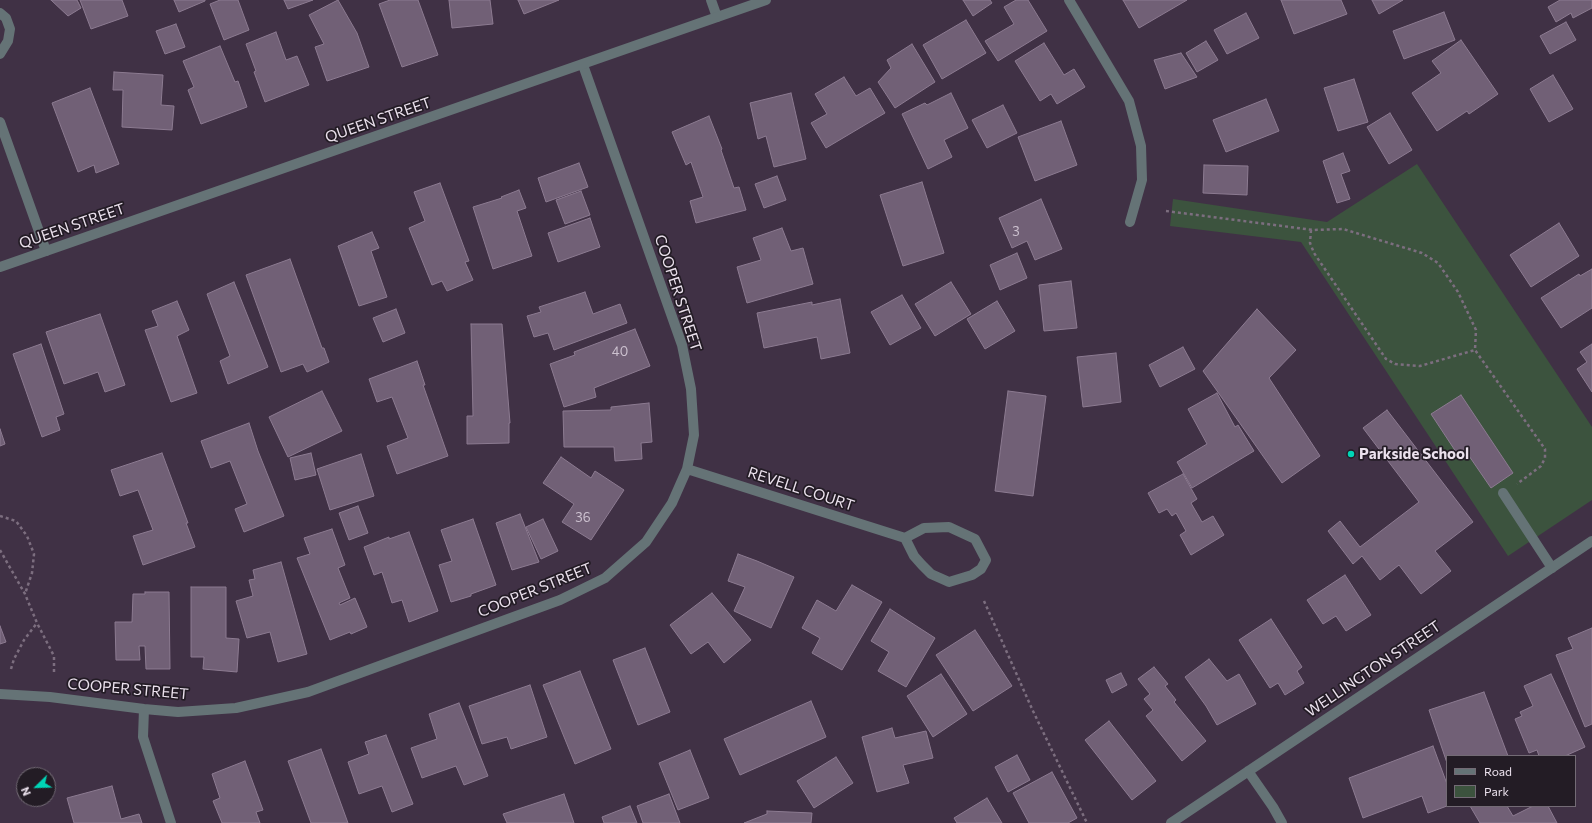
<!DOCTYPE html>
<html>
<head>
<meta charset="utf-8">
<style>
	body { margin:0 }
	#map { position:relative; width:1592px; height:823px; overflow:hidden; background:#403145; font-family:Commissioner,sans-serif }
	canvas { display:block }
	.legend { position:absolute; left:1446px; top:755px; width:130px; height:52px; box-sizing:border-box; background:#231c25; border:1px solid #736b75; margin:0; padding:5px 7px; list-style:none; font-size:12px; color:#ebe1ed }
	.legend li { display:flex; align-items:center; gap:8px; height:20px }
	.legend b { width:20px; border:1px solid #736b75 }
	.north { position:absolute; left:16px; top:767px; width:40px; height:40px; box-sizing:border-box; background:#231c25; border:1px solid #736b75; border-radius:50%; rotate:247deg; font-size:11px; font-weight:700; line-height:16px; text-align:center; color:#ebe1ed }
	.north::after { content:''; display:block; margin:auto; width:14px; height:18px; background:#00d5b7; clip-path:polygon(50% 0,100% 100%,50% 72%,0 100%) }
</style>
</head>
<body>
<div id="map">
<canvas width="1592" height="823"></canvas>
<ul class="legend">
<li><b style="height:5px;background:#657376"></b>Road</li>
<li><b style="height:11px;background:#3c533e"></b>Park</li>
</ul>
<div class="north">N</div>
</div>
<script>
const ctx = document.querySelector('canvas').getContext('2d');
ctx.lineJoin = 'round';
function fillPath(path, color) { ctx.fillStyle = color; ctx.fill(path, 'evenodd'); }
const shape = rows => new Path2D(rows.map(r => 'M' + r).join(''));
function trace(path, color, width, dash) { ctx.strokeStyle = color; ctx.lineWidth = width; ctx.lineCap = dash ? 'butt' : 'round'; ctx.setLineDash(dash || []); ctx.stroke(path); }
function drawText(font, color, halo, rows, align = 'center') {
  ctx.font = font + ' Commissioner,sans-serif'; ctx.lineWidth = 3.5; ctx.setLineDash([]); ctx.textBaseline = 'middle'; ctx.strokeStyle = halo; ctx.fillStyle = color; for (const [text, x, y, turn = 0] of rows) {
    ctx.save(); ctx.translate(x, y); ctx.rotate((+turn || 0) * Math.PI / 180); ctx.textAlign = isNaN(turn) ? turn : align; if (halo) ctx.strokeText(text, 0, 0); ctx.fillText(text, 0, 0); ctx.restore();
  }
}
const green = shape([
	[1417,164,1592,427,1592,500,1508,556,1301,242,1170,226,1173,199,1327,222]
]);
const building = shape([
	[51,0,77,0,81,8,68,16,51,0],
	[80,0,122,0,128,16,91,29,80,0],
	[174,0,205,0,205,1,179,12,174,0],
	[220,0,238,0,249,30,224,40,210,4,220,0],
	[284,0,313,0,288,9,284,0],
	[338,0,357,33,369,67,327,81,315,47,324,44,309,15,338,0],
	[390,0,418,0,438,55,402,67,379,4,390,0],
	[449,0,490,0,493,24,452,28,449,0],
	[518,0,559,0,524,14,518,0],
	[963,0,990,0,992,3,973,16,963,0],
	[1016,0,1028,0,1047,31,998,61,985,41,1014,24,1004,7,1016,0],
	[1123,0,1187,0,1139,28,1123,0],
	[1281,0,1341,0,1347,14,1294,34,1281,0],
	[1372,0,1403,0,1379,14,1372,0],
	[1560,0,1592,0,1592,8,1573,18,1571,13,1556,22,1548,7,1560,0],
	[1444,12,1455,40,1404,59,1393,31,1444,12],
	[1246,13,1259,38,1227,54,1214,30,1246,13],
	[966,20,986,53,942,79,923,45,966,20],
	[1566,22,1576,40,1550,54,1540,36,1566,22],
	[176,24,185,47,165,54,156,31,176,24],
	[276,32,286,60,297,56,309,85,265,102,254,72,256,71,246,44,276,32],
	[1461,40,1498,94,1469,114,1467,111,1437,131,1412,93,1441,73,1432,61,1461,40],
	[1206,41,1218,60,1197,72,1186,53,1206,41],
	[1044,43,1064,75,1074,69,1085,87,1057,104,1051,94,1040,101,1015,61,1044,43],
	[912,44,935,82,895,108,878,82,891,68,887,60,912,44],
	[220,46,235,82,238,81,247,107,201,124,188,90,194,87,183,61,220,46],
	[1181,53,1197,77,1165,89,1154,60,1181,53],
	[114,72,163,75,161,105,174,106,172,130,122,127,123,90,113,90,114,72],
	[1553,75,1573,109,1549,122,1530,89,1553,75],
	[844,77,856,96,870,88,885,113,826,148,811,123,827,114,815,94,844,77],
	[1354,79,1368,122,1338,131,1324,88,1354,79],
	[90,88,119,164,96,173,94,165,78,172,52,103,90,88],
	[791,93,806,159,774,167,766,136,758,139,750,103,791,93],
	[951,93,968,128,944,140,952,157,928,169,902,114,925,103,927,105,951,93],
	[1266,99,1279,131,1226,152,1213,120,1266,99],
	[1003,105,1017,133,987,148,972,120,1003,105],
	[1390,113,1412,150,1389,164,1367,127,1390,113],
	[709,116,722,149,721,150,734,188,739,187,746,210,696,223,690,201,703,197,691,162,686,165,672,132,709,116],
	[1061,121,1077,165,1035,181,1018,137,1061,121],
	[1343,153,1350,171,1341,174,1350,199,1337,203,1323,161,1343,153],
	[579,163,588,187,546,202,538,178,579,163],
	[1204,165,1248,166,1247,195,1203,193,1204,165],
	[777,176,786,200,764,208,755,184,777,176],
	[922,182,944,253,903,266,880,195,922,182],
	[440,183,469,261,465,262,473,280,447,291,442,281,432,285,409,228,425,221,414,192,440,183],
	[519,190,526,208,517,211,532,256,493,269,473,207,502,198,501,197,519,190],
	[581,191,590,215,565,224,556,200,581,191],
	[1041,199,1062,249,1035,260,1027,241,1012,248,999,218,1041,199],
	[590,218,600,247,558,262,548,233,590,218],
	[1559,223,1579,256,1531,287,1510,255,1559,223],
	[782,228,791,251,803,248,813,284,747,303,737,267,761,260,753,238,782,228],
	[372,232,379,248,371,251,387,297,359,306,338,246,372,232],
	[1017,253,1027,278,1000,290,990,265,1017,253],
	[290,259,322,348,324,348,329,362,307,372,303,364,281,372,246,275,290,259],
	[1592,269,1592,308,1561,328,1541,298,1579,274,1580,276,1592,269],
	[1071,281,1077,328,1044,331,1039,285,1071,281],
	[234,282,268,367,228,384,220,361,230,356,207,294,234,282],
	[951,282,971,314,935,336,915,304,951,282],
	[585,292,593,314,620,304,627,323,554,350,548,333,534,337,527,316,541,312,539,307,585,292],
	[902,295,921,328,890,345,871,312,902,295],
	[840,299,850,353,821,359,817,337,764,348,757,313,812,302,812,305,840,299],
	[177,301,189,330,177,336,197,393,171,402,145,330,158,326,152,311,177,301],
	[997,301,1015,331,985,349,967,319,997,301],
	[396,309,405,333,383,342,373,318,396,309],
	[1257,309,1296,350,1269,378,1320,456,1282,483,1203,371,1257,309],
	[100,314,125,385,105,392,98,372,64,384,46,332,100,314],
	[471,324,502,324,510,423,509,423,509,443,467,444,467,416,473,416,471,324],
	[635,329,650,366,594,388,596,397,564,407,550,364,575,355,574,352,635,329],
	[41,344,64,414,56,417,60,430,42,437,13,354,41,344],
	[1592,344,1592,392,1577,369,1587,362,1580,352,1592,344],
	[1183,347,1195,369,1160,387,1149,365,1183,347],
	[1116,353,1121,402,1083,407,1077,357,1116,353],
	[417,361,425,385,423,385,448,456,397,474,387,446,408,438,392,397,377,402,369,379,417,361],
	[322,391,342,431,288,457,269,417,322,391],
	[1008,391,1046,396,1033,496,995,491,1008,391],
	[1217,393,1235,427,1238,425,1254,451,1192,488,1177,462,1207,444,1188,409,1217,393],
	[1461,395,1513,473,1491,488,1467,453,1460,458,1431,414,1461,395],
	[649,403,652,442,641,443,642,459,615,461,614,447,564,447,563,411,611,410,611,407,649,403],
	[1387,410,1473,522,1435,551,1451,571,1421,594,1399,565,1380,580,1362,556,1353,564,1328,531,1340,521,1360,547,1419,502,1363,428,1387,410],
	[249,423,258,451,284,516,244,532,235,509,247,504,230,461,211,468,201,441,249,423],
	[0,429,5,444,0,446,0,429],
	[162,453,188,523,186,523,195,547,143,565,133,536,153,530,138,490,120,496,111,470,162,453],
	[311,453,316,475,295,480,290,458,311,453],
	[361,454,374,496,330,510,317,469,361,454],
	[561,457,591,478,595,471,624,490,591,540,562,522,574,504,543,483,561,457],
	[1183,474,1197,499,1191,503,1202,522,1213,516,1224,535,1191,555,1180,535,1186,531,1176,513,1172,516,1167,509,1159,513,1148,493,1183,474],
	[358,506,368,533,349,540,339,513,358,506],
	[520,514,539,562,512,570,496,523,520,514],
	[473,519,496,585,471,594,471,596,451,602,439,565,452,561,441,530,473,519],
	[543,519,558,551,541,559,526,527,543,519],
	[332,529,345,565,338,568,350,598,339,603,340,605,355,598,367,627,351,634,350,632,330,640,297,558,310,554,304,538,332,529],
	[409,532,438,611,409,622,402,600,392,603,382,572,374,575,364,547,389,537,389,539,409,532],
	[738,554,757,561,794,577,771,628,734,611,745,587,728,581,738,554],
	[281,562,307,654,278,662,270,632,247,638,236,601,253,596,249,580,255,579,253,570,281,562],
	[1345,575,1371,615,1346,631,1336,616,1323,624,1307,600,1345,575],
	[852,585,882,602,842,670,812,653,820,638,802,628,817,600,836,611,852,585],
	[191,587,226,587,226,638,239,639,237,672,203,669,204,657,191,657,191,587],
	[145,592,169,592,170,669,146,669,145,646,139,646,140,660,116,660,115,622,132,622,133,594,145,594,145,592],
	[712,593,751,640,724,663,708,642,691,654,670,625,712,593],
	[890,609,935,638,906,687,878,671,889,652,871,641,890,609],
	[1271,619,1302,667,1297,671,1304,683,1285,695,1278,683,1270,688,1239,640,1271,619],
	[0,626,6,642,0,644,0,626],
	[1592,628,1592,724,1585,727,1556,655,1573,649,1568,638,1592,628],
	[975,630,1012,686,973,711,936,655,975,630],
	[645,648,670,712,638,725,613,660,645,648],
	[1209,659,1227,681,1239,674,1256,704,1217,725,1206,706,1185,677,1209,659],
	[1154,667,1168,684,1165,686,1176,700,1174,702,1206,741,1182,761,1146,716,1153,710,1144,699,1150,694,1138,679,1154,667],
	[580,671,611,749,575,764,543,685,580,671],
	[1121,673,1127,685,1112,693,1106,680,1121,673],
	[941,674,967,714,933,737,907,696,941,674],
	[1551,674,1585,747,1565,756,1539,756,1537,750,1529,753,1515,719,1522,716,1520,712,1533,706,1524,686,1551,674],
	[530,685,547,737,511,749,507,737,482,744,469,706,530,685],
	[1484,692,1508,756,1447,756,1447,763,1429,710,1484,692],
	[811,701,826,737,740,775,724,739,811,701],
	[459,703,488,776,464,785,456,766,422,778,411,748,437,739,429,714,459,703],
	[1109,721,1156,781,1132,800,1085,740,1109,721],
	[892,728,895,738,926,731,933,758,903,765,909,783,877,792,862,737,892,728],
	[386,735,413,804,392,812,382,786,359,794,348,762,369,754,365,742,386,735],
	[1433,746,1447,784,1447,806,1428,813,1422,796,1363,818,1349,778,1433,746],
	[321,749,348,823,311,823,288,761,321,749],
	[690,750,709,798,678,810,659,763,690,750],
	[1017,755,1030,780,1008,792,995,767,1017,755],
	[836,757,853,783,814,808,797,781,836,757],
	[245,761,263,810,256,812,260,823,222,823,213,801,220,798,212,774,245,761],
	[1052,772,1077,818,1068,823,1029,823,1013,793,1052,772],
	[112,786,121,819,139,814,142,823,74,823,67,798,112,786],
	[564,794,574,823,507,823,503,814,564,794],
	[669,794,680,823,643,823,637,806,669,794],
	[987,798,1002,823,957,823,954,818,987,798],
	[630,806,637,823,604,823,602,817,630,806],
	[1470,806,1507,806,1513,816,1533,806,1548,806,1557,823,1480,823,1470,806],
	[767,811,812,813,811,823,744,823,767,814,767,811]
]);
const path = shape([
	[1166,211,1313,230,1343,229,1422,253,1438,263,1458,292,1476,330,1475,350,1545,449,1545,458,1541,466,1517,484],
	[1311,230,1310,243,1314,253,1386,359,1395,364,1420,366,1475,350],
	[0,516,16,521,27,536,34,554,32,573,25,594],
	[0,550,25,594,37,623,54,656,54,672],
	[984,601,1033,711,1087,823],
	[11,669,14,659,24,640,37,623]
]);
const service = shape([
	[1503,493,1552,568]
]);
const minor = shape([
	[711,0,717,17],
	[1069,0,1129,101,1141,146,1142,180,1130,222],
	[0,13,6,18,10,29,8,41,0,54],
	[0,122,46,251],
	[687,469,905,538,924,528,949,527,975,539,986,560,981,569,972,575,949,582,931,574,922,565,914,556,905,538],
	[0,694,50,697,144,709,178,712,236,708,308,692,560,600,605,578,646,542,672,503,687,469,694,435,691,389,682,345,583,65],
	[144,709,143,737,171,823],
	[1248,771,1273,807,1282,823],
	[1171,823,1592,541]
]);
const tertiary = shape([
	[0,267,766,0]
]);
const markers = [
	[1351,454,4,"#00d5b7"]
];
const numberNames = [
	["3",1016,232],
	["40",620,352],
	["36",583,518]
];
const streetNames = [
	["QUEEN STREET",378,120,-19],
	["QUEEN STREET",72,226,-19],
	["COOPER STREET",678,293,72],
	["REVELL COURT",801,489,18],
	["COOPER STREET",535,590,-22],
	["WELLINGTON STREET",1373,669,-34],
	["COOPER STREET",128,689,5]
];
const poiNames = [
	["Parkside School",1359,454]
];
fillPath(green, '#3c533e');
fillPath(building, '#716076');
trace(building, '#8c7b91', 1);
trace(path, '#7c6e7f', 2.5, [3, 3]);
trace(service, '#657376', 10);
trace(minor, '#657376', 10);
trace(tertiary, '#657376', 10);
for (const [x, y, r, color] of markers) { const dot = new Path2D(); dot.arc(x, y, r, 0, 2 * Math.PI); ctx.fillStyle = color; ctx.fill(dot); trace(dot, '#231c25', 1.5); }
drawText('13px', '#ccc1cf', null, numberNames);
drawText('15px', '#ebe1ed', '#231c25', streetNames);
drawText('bold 15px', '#ebe1ed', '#231c25', poiNames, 'left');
</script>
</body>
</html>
